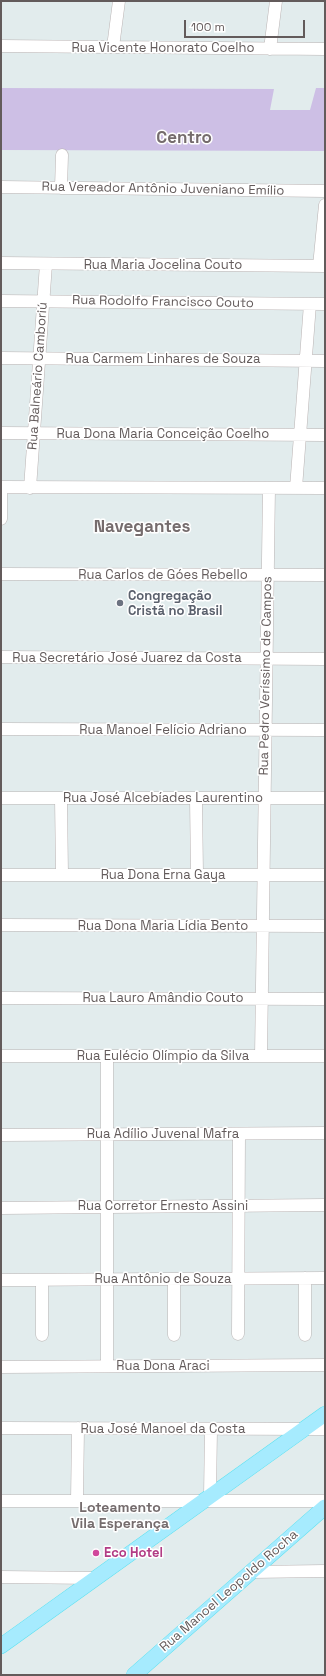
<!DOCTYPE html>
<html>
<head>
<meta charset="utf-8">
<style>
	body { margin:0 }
	#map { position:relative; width:326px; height:1676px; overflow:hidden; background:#e2eced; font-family:"Space Grotesk",sans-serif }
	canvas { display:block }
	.frame { position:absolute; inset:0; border:2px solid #635b5b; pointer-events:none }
	.scale { position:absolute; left:184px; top:20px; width:121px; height:18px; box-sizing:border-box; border:2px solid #635b5b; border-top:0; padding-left:5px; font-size:12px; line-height:14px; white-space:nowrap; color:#635b5b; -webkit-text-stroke:3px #fff; paint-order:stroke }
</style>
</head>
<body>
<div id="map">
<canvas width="326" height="1676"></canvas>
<div class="frame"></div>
<div class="scale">100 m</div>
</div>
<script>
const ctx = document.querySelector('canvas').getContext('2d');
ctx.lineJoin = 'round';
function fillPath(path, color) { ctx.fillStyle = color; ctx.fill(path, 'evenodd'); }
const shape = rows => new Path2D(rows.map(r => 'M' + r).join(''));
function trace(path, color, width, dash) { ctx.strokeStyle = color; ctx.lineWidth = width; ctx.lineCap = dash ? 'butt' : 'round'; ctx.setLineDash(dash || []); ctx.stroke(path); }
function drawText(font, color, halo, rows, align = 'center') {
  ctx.font = font + ' "Space Grotesk",sans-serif'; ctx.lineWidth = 3; ctx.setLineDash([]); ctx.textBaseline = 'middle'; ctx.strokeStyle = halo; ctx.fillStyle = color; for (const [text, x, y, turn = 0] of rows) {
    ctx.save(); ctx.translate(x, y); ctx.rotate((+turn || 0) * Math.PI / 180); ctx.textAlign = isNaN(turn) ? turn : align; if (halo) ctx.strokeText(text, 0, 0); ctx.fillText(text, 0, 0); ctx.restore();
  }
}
const green = shape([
	[1,88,274,89,270,110,310,110,316,88,325,88,325,151,1,150]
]);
const minor = shape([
	[1,46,325,49],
	[113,47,119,1],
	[270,49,276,1],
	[1,187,325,191],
	[61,188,62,155],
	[1,263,325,266],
	[319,266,325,205],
	[1,301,325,304],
	[1,358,325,361],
	[1,433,325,435],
	[1,487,325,488],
	[30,488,46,264],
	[296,488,310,304],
	[1,519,1,487],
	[1,574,325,575],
	[1,657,325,659],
	[1,729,325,730],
	[1,798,325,798],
	[61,798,62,875],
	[196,798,197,875],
	[1,875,325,875],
	[1,925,325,926],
	[1,998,325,999],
	[1,1056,325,1056],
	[261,1056,269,488],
	[1,1135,325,1133],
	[1,1208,325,1205],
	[305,1278,305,1335],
	[174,1279,174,1335],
	[1,1280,325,1278],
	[42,1280,42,1335],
	[238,1334,239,1134],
	[107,1366,107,1056],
	[1,1367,325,1365],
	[1,1428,325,1429],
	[210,1496,211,1429],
	[1,1501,325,1501],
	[77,1501,78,1428],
	[251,1572,325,1571],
	[1,1577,97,1578]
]);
const major = shape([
	[1,1646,325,1414],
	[134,1675,325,1507]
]);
const markers = [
	[120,603,4,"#6b7280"],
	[96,1553,4,"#d1479c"]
];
const streetNames = [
	["Rua Vicente Honorato Coelho",163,48],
	["Rua Vereador Antônio Juveniano Emílio",163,189,1],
	["Rua Maria Jocelina Couto",163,265],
	["Rua Rodolfo Francisco Couto",163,302,1],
	["Rua Carmem Linhares de Souza",163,359],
	["Rua Balneário Camboriú",38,376,-86],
	["Rua Dona Maria Conceição Coelho",163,434],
	["Rua Carlos de Góes Rebello",163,575],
	["Rua Secretário José Juarez da Costa",127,658],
	["Rua Pedro Veríssimo de Campos",266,676,-89],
	["Rua Manoel Felício Adriano",163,730],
	["Rua José Alcebíades Laurentino",163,798],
	["Rua Dona Erna Gaya",163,875],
	["Rua Dona Maria Lídia Bento",163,926],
	["Rua Lauro Amândio Couto",163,998],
	["Rua Eulécio Olímpio da Silva",163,1056],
	["Rua Adílio Juvenal Mafra",163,1134],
	["Rua Corretor Ernesto Assini",163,1206],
	["Rua Antônio de Souza",163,1279],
	["Rua Dona Araci",163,1366],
	["Rua José Manoel da Costa",163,1429],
	["Rua Manoel Leopoldo Rocha",229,1591,-41]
];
const worshipNames = [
	["Congregação",128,596],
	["Cristã no Brasil",128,611]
];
const hotelNames = [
	["Eco Hotel",104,1553]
];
const neighbourhoodNames = [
	["Loteamento",120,1508],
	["Vila Esperança",120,1524]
];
const districtNames = [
	["Centro",184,138],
	["Navegantes",142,527]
];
fillPath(green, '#cdbfe5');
trace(minor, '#bab3b3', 13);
trace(major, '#59e1f0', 16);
trace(minor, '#fff', 12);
trace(major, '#a6ebfe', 15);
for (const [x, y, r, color] of markers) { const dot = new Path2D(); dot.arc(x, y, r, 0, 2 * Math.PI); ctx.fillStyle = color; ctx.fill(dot); trace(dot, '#fff', 1.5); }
drawText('13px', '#635b5b', '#fff', streetNames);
drawText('bold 13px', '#5b616d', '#fff', worshipNames, 'left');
drawText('bold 13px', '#b23c85', '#fff', hotelNames, 'left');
drawText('bold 14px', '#756c6d', '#fff', neighbourhoodNames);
drawText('bold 17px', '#756c6d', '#fff', districtNames);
</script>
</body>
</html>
